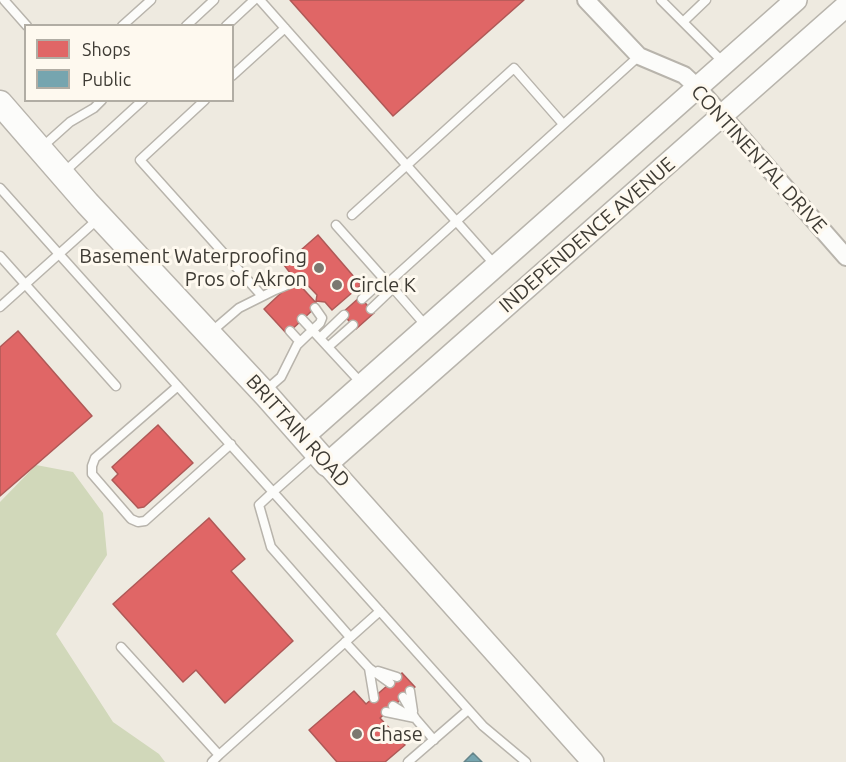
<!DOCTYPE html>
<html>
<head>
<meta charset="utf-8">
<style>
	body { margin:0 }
	#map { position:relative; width:846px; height:762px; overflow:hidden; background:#eeeae0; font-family:Ubuntu,sans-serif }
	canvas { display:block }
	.legend { position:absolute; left:24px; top:24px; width:210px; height:78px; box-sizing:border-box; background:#fef9ef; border:2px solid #b1ada4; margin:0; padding:8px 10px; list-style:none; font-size:18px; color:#3e3b34 }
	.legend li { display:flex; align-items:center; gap:12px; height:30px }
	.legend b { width:30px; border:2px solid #b1ada4 }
</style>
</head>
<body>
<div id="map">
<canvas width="846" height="762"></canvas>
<ul class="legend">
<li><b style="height:16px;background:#e06666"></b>Shops</li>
<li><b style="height:16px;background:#76a5af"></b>Public</li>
</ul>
</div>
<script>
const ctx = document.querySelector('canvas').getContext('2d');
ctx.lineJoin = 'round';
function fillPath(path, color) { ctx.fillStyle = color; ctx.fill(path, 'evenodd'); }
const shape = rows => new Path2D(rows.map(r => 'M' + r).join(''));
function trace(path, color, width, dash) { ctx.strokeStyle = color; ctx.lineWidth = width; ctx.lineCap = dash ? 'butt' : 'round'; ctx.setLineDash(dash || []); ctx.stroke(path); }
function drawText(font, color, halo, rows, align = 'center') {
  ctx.font = font + ' Ubuntu,sans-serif'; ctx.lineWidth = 6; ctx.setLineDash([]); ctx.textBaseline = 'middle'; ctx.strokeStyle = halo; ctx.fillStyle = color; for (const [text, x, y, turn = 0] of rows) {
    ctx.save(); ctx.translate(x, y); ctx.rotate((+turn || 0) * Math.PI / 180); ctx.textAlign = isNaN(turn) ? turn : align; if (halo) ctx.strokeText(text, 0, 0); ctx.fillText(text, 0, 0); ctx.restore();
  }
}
const green = shape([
	[36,465,73,472,103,513,107,555,56,634,113,722,159,754,165,762,0,762,0,502]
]);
const shops = shape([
	[290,0,524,0,393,116,290,0],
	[318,235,361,285,332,310,325,302,316,301,317,295,298,275,291,274,284,265,318,235],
	[295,280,318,305,287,334,264,309,295,280],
	[360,297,374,313,356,329,342,313,360,297],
	[18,331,92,416,0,496,0,347,18,331],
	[158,425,193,463,144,507,138,508,112,480,118,474,112,467,158,425],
	[209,518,245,559,231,571,293,641,225,703,196,670,183,682,113,604,209,518],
	[402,673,415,687,380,718,405,745,385,762,337,762,309,730,354,691,366,704,402,673]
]);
const public = shape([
	[473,753,482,762,464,762,473,753]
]);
const service = shape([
	[4,0,27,26],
	[260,0,496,266],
	[661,0,724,63],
	[683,22,706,0],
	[122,26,151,0],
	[186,26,214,0],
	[226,26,254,0],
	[232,76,285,28],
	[205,100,140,160,262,296],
	[41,148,70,122,94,108,102,100],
	[62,174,143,100],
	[0,188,59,254,0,307],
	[352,215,514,68,563,124],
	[98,219,59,254,273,492,317,453],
	[336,225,384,279],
	[0,256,116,386],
	[388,283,639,56],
	[362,299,384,279,388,282],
	[371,309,393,288,427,327],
	[302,319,363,385],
	[290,331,300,342],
	[211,332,239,308,275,290,292,283],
	[320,338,344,315],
	[328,347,353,325],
	[178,386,95,458,92,466,92,474,131,519,138,522,145,521,231,444],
	[266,390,281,377,297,345,320,323,322,318,315,308],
	[350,637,271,547,259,505,273,492,483,726,526,762],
	[345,642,369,668,390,683],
	[121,647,219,755,380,611],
	[369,668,374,698],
	[378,671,397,677],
	[410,691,413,711],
	[403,697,415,718,434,740],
	[393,706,406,714],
	[386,712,415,718],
	[212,762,219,755],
	[408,762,468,710]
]);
const minor = shape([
	[586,0,639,56,684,75,697,87,846,257]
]);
const tertiary = shape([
	[303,437,796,0],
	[593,762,327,464,846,6]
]);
const secondary = shape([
	[0,103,87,203,267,396,327,464]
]);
const markers = [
	[319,268,6,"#7c7870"],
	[337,285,6,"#7c7870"],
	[357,734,6,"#7c7870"]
];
const streetNames = [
	["CONTINENTAL DRIVE",759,159,48],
	["INDEPENDENCE AVENUE",587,235,-41],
	["BRITTAIN ROAD",298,431,48]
];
const poiNames = [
	["Basement Waterproofing",307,256,"right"],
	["Pros of Akron",307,279,"right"],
	["Circle K",349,285],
	["Chase",369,734]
];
fillPath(green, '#d1d8ba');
fillPath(shops, '#e06666');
trace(shops, '#af5957', 1.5);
fillPath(public, '#76a5af');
trace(public, '#65858a', 1.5);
trace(service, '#b8b4ac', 11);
trace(minor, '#b8b4ac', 20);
trace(tertiary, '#b8b4ac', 24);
trace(secondary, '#b8b4ac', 27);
trace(service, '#fcfcfa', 8);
trace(minor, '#fcfcfa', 16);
trace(tertiary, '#fcfcfa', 21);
trace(secondary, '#fcfcfa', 24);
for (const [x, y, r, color] of markers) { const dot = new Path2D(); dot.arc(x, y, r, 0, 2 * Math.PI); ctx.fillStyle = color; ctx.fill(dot); trace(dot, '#fef9ef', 2); }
drawText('20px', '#3e3b34', '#fef9ef', streetNames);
drawText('20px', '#3e3b34', '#fef9ef', poiNames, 'left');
</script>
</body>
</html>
